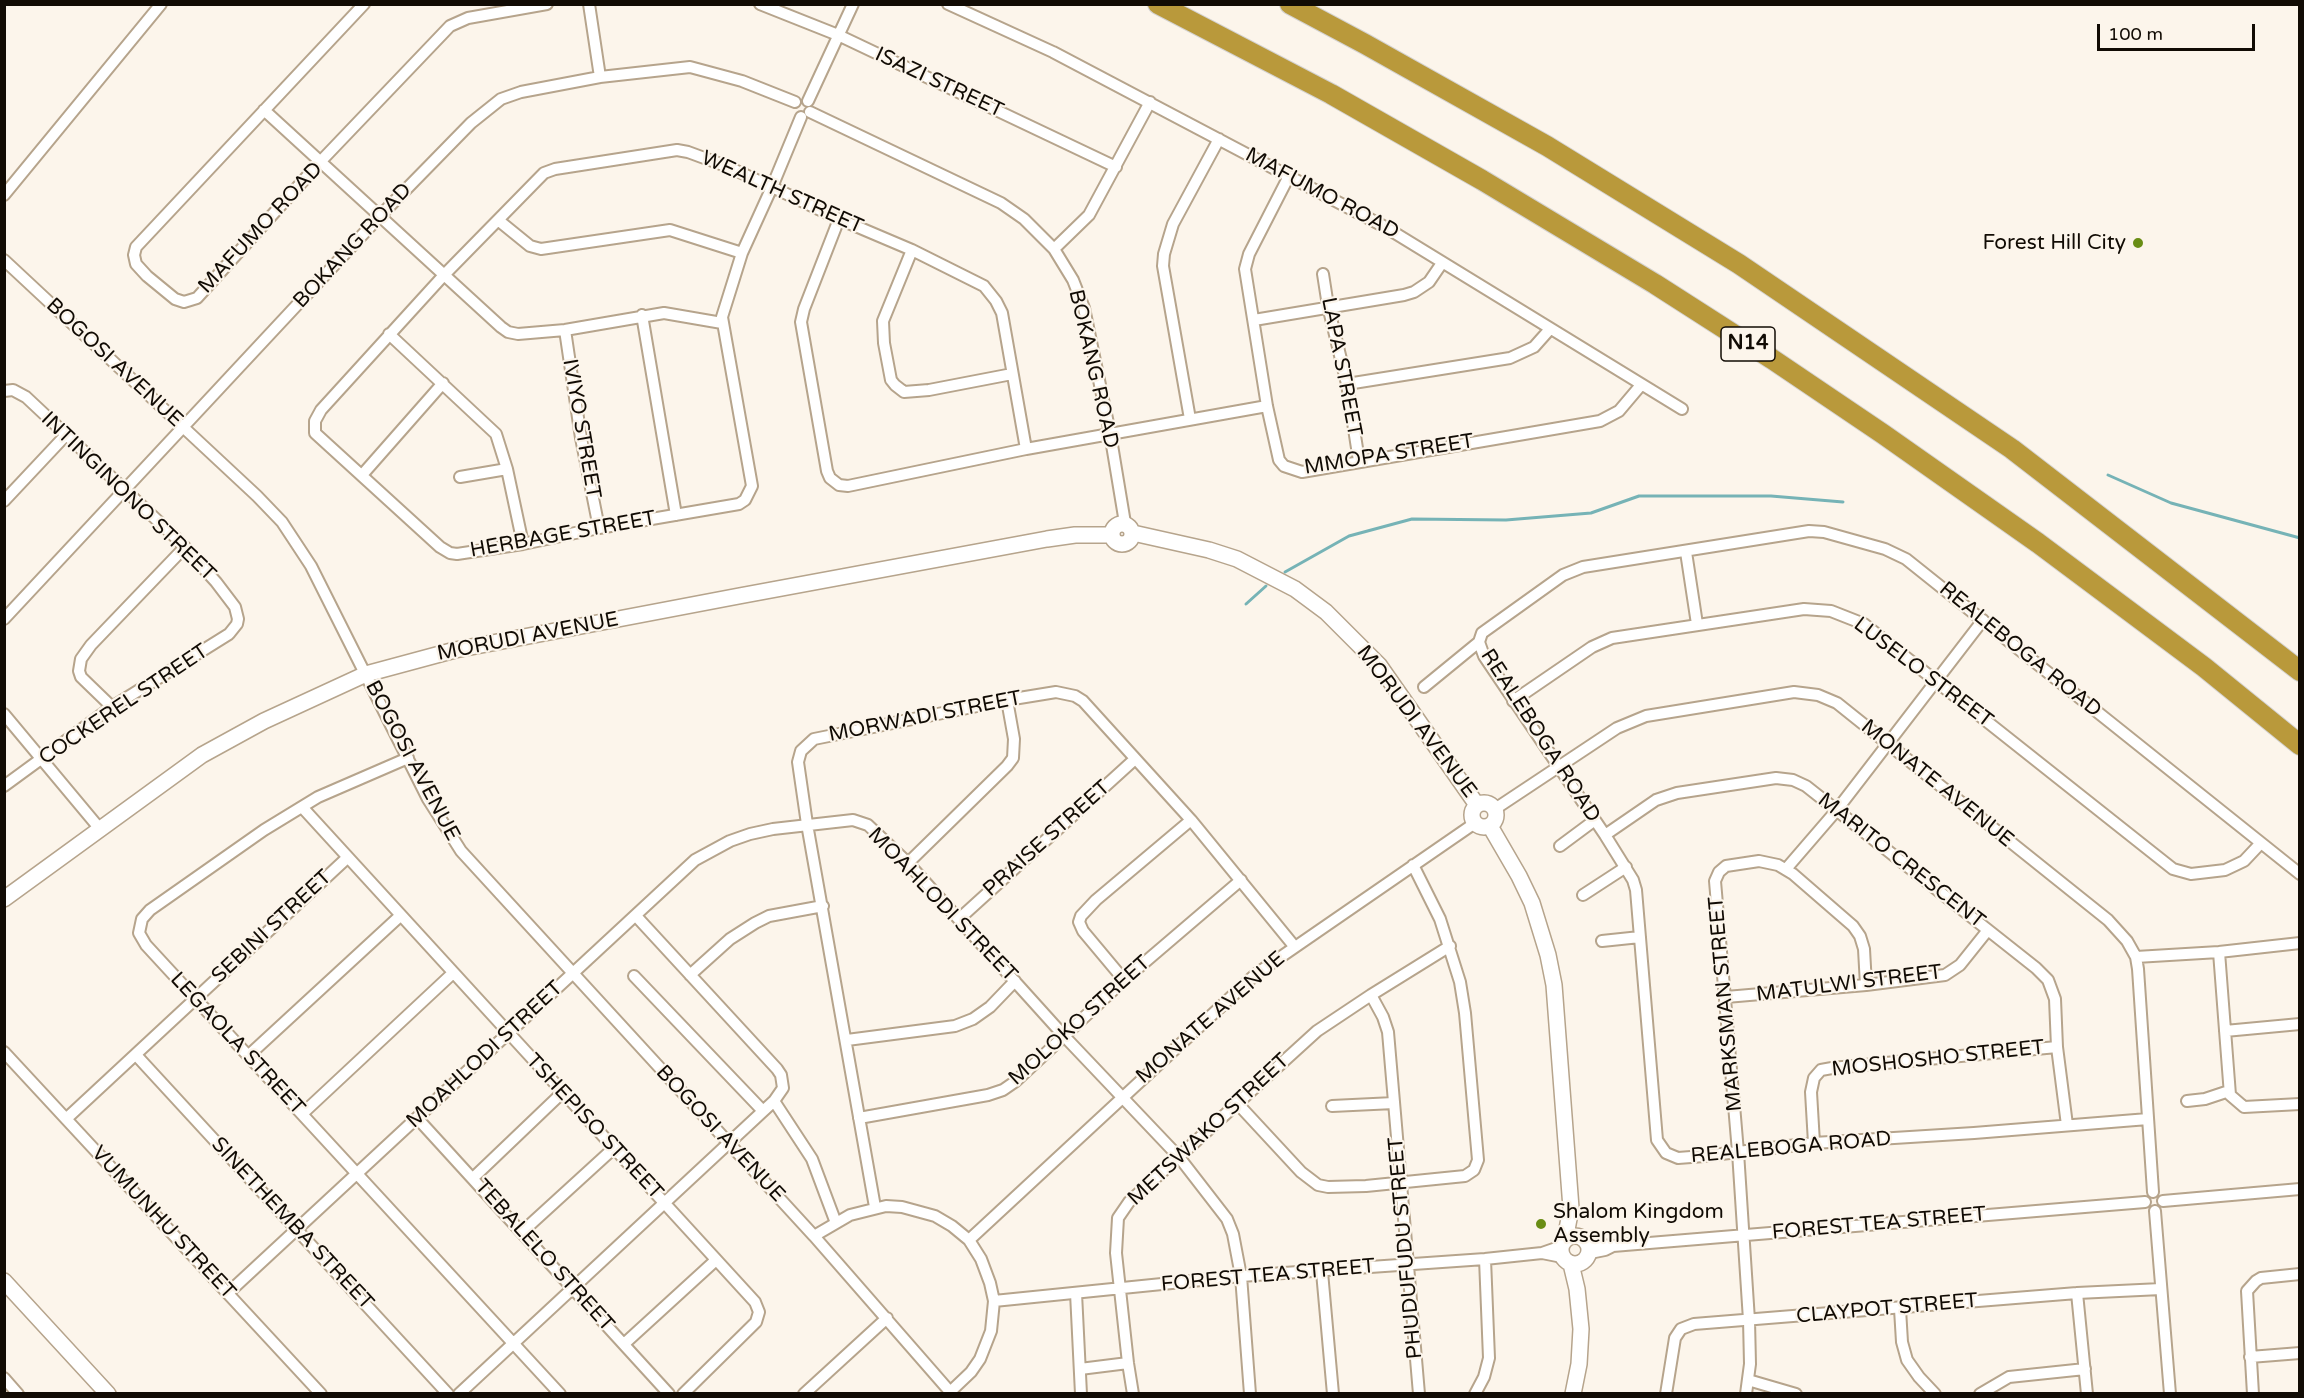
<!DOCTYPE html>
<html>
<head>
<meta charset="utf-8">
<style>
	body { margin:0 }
	#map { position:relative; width:2304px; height:1398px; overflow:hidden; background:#fcf5eb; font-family:"Varela Round",sans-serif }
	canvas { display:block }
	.frame { position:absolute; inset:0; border:6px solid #110b04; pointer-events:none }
	.scale { position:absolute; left:2097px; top:24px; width:158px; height:27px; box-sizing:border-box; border:3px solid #110b04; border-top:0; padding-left:8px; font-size:18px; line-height:21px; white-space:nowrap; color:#110b04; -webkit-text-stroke:4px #fcf5eb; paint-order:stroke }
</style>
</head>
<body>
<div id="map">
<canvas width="2304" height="1398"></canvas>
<div class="frame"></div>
<div class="scale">100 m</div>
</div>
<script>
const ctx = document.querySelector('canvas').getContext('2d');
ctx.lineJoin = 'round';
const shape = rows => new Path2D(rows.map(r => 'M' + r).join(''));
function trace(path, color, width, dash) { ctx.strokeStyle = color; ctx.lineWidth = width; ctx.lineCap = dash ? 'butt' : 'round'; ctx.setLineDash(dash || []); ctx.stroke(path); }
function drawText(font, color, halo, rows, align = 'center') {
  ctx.font = font + ' "Varela Round",sans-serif'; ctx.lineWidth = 4.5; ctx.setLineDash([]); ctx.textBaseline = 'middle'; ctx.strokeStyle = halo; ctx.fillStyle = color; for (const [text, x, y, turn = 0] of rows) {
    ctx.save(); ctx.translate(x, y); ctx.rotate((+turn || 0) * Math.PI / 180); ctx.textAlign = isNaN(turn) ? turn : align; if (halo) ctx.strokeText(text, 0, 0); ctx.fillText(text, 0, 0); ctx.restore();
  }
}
const stream = shape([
	[2108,475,2171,503,2300,538],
	[1285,572,1349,536,1412,519,1506,520,1591,513,1639,496,1771,496,1843,502],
	[1246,604,1266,586]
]);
const street = shape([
	[364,4,136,247,134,255,136,264,147,276,175,299,184,302,197,298,321,161,450,26,468,18,547,4],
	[589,4,600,77],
	[760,4,838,35,1116,167],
	[948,4,1053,52,1385,227,1682,409],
	[808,101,853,4],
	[264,110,501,327,508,332,518,334,565,330,664,313,722,323],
	[810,112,1001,203,1024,219,1054,249,1073,280,1084,308,1110,433,1125,523],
	[801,117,772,187,742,253,722,317,752,486,745,500,739,504,599,528,523,544,457,554,450,553,440,547,315,433,315,421,321,410,444,275,544,173,555,169,677,150,688,152,726,166,772,187,839,219,912,250,984,286,996,301,1002,313,1026,449],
	[1289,176,1249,254,1245,269,1267,406,1279,460,1284,466,1302,472,1600,421,1619,411,1641,385],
	[4,195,161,4],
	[839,219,804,309,801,322,827,471,830,478,839,485,848,486,1026,449,1267,406],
	[498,220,530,246,541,249,670,230,742,253],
	[1054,249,1089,215,1150,102],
	[912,250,883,321,884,343,891,380,895,385,904,392,929,390,1012,374],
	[4,260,257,496,282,522,311,566,428,799,461,851,814,1236,952,1394],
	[1323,274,1328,306,1347,384,1359,461],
	[642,315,676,515],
	[1254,320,1404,295,1414,292,1429,282,1442,263],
	[565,330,581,438,599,528],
	[389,334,496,434,507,469,523,544],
	[1347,384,1510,358,1534,347,1550,329],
	[4,391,13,390,26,397,175,537,216,582,235,607,238,619,237,624,229,634,112,707,4,786],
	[1190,419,1163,266,1164,254,1173,224,1219,139],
	[362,475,443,383],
	[460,477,507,469],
	[4,501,65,436],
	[1686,552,1697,624],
	[4,619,380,216,471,123,501,99,521,92,600,77,690,67,742,81,795,102],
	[1424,687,1479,642],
	[1513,701,1592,647,1612,638,1804,609,1831,611,1864,624,2173,869,2191,874,2225,870,2244,861,2260,844],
	[112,707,81,677,79,671,81,659,91,645,185,547],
	[4,714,100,829],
	[408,758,318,797,264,830,150,910,142,919,139,933,146,945,560,1394],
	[302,807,755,1302,759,1312,756,1322,683,1394],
	[1495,809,1617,728,1646,716,1794,692,1818,695,1837,703,2108,920,2127,941,2136,957,2138,969,2153,1192],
	[1605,835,1656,800,1677,793,1776,778,1793,780,1806,786,2036,968,2048,980,2055,999,2057,1047,2067,1125],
	[1560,846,1595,820],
	[908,863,1007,766,1013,758,1014,739,1007,700],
	[1786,869,1836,811,1983,620],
	[1583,895,1626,867],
	[959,919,1135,759],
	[1602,941,1640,937],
	[2219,952,2230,1095,2244,1107,2300,1104],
	[2136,957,2219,952,2300,943],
	[690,975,730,939,755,923,769,916,823,906],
	[634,976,763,1111],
	[1124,980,1083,931,1079,922,1081,916,1096,900,1191,820],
	[1371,995,1383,1017,1388,1032,1419,1394],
	[1726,997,1866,985,1945,975,1960,965,1988,930],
	[2225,1031,2300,1024],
	[847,1040,955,1026,973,1019,990,1007,1015,981],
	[4,1052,321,1394],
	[136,1055,448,1394],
	[248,1056,400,916],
	[774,1101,812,1159,836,1223],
	[2187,1101,2205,1099,2229,1091],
	[1237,1103,1301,1172,1318,1185,1328,1187,1366,1186,1465,1176,1474,1170,1478,1160,1465,1013,1460,982,1440,919,1413,865],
	[1332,1106,1394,1103],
	[302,1114,453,973],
	[859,1118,988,1095,1003,1090,1016,1081,1124,980,1241,880],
	[66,1119,347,858],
	[418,1119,669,1394],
	[2148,1119,1974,1133,1814,1143,1704,1156,1678,1158,1666,1153,1657,1140,1636,890,1633,880,1605,835,1484,656,1479,642,1482,633,1563,575,1583,567,1809,531,1824,532,1885,549,1906,559,2300,874],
	[1814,1143,1811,1092,1814,1078,1821,1070,1832,1068,2057,1047],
	[473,1178,563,1092],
	[2163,1201,2300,1189],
	[875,1207,807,824,798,762,801,751,814,739,1007,700,1056,692,1075,696,1083,701,1191,820,1294,946],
	[2155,1211,2170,1394],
	[522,1232,614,1148],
	[814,1236,850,1215,886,1206,902,1207,935,1216,952,1226,969,1240,981,1259,990,1283,994,1301,991,1331,980,1359,971,1372,950,1392],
	[969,1240,1256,974,1475,823],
	[1588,1244,1613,1246,2145,1202],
	[1542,1253,1562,1257],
	[1590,1253,1605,1250,1613,1246],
	[1322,1272,1333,1394],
	[228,1293,695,860,730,841,750,834,773,829,853,820,868,825,908,863,1065,1037,1179,1157,1227,1219,1233,1234,1241,1276,1250,1394],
	[1076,1293,1081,1394],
	[2077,1293,2087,1394],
	[994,1301,1241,1276,1485,1259,1542,1253,1562,1246],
	[1900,1309,1902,1342,1907,1360,1919,1377,1935,1394],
	[624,1344,716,1260],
	[2250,1357,2300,1353],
	[1080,1369,1128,1363],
	[4,1378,18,1394],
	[1748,1380,1796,1394],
	[459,1394,774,1101,783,1088,781,1075,777,1069,636,916],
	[804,1394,887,1318],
	[1133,1394,1128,1363,1116,1253,1118,1218,1129,1202,1317,1031,1371,995,1450,946],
	[1475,1394,1484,1377,1489,1358,1485,1259],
	[1666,1394,1675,1338,1681,1329,1694,1324,2077,1293,2161,1289],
	[1746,1394,1750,1364,1749,1320,1738,1152,1715,881,1719,872,1726,866,1759,861,1778,865,1793,874,1853,926,1860,936,1864,949,1866,985],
	[1980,1394,2009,1377,2085,1369],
	[2253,1394,2247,1291,2256,1281,2261,1278,2300,1274]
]);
const secondary = shape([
	'1112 534a10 10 0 1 1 20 0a10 10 0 1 1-20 0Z',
	[1133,533,1209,550,1237,559,1295,589,1326,612,1379,665,1477,805],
	'1472 815a12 12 0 1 1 24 0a12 12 0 1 1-24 0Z',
	[1490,826,1519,876,1532,903,1548,955,1554,985,1571,1208,1565,1240],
	[4,899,202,755,264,721,366,674,455,650,739,596,1047,539,1075,535,1112,535],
	'1561 1250a14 14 0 1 1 28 0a14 14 0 1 1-28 0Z',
	[1571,1264,1577,1289,1581,1329,1579,1364,1573,1394],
	[4,1281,108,1394]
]);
const highway = shape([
	[1158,4,1331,94,1482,180,1655,284,1772,359,1883,434,2038,543,2204,667,2300,745],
	[1290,4,1365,44,1547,146,1739,264,2012,449,2300,671]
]);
const markers = [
	[2138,243,6,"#698d14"],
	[1541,1224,6,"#698d14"]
];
const shields = [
	[1748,344,54]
];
const shieldNames = [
	["N14",1748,344]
];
const streetNames = [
	["ISAZI STREET",939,83,25],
	["WEALTH STREET",782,193,24],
	["MAFUMO ROAD",1322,194,28],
	["MAFUMO ROAD",261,228,-47],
	["BOKANG ROAD",353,246,-47],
	["BOGOSI AVENUE",114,363,43],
	["LAPA STREET",1341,367,79],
	["BOKANG ROAD",1093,369,77],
	["IVIYO STREET",581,429,80],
	["MMOPA STREET",1389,455,-9],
	["INTINGINONO STREET",128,497,44],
	["HERBAGE STREET",563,535,-10],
	["MORUDI AVENUE",528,637,-11],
	["REALEBOGA ROAD",2020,650,39],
	["LUSELO STREET",1923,673,37],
	["COCKEREL STREET",124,705,-34],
	["MORWADI STREET",925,717,-11],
	["MORUDI AVENUE",1416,722,53],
	["REALEBOGA ROAD",1540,736,57],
	["BOGOSI AVENUE",412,761,62],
	["MONATE AVENUE",1937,784,39],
	["PRAISE STREET",1047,839,-42],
	["MARITO CRESCENT",1901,861,38],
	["MOAHLODI STREET",942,905,46],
	["SEBINI STREET",272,927,-43],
	["MATULWI STREET",1849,984,-7],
	["MARKSMAN STREET",1726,1004,-95],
	["MONATE AVENUE",1211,1018,-41],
	["MOLOKO STREET",1080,1021,-42],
	["LEGAOLA STREET",237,1044,47],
	["MOAHLODI STREET",485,1055,-43],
	["MOSHOSHO STREET",1938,1059,-6],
	["TSHEPISO STREET",594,1127,47],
	["METSWAKO STREET",1209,1130,-43],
	["BOGOSI AVENUE",720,1134,47],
	["REALEBOGA ROAD",1791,1148,-5],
	["VUMUNHU STREET",163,1223,47],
	["SINETHEMBA STREET",292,1224,47],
	["FOREST TEA STREET",1879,1224,-5],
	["PHUDUFUDU STREET",1406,1248,-95],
	["TEBALELO STREET",544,1256,48],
	["FOREST TEA STREET",1268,1276,-5],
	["CLAYPOT STREET",1887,1309,-5]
];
const poiNames = [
	["Forest Hill City",2126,243],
	["Shalom Kingdom",1553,1212,"left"],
	["Assembly",1553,1236,"left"]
];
trace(stream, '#76b3b6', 3);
trace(street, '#b6a48c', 14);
trace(secondary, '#b6a48c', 18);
trace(highway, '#d4d3d2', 22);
trace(street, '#fff', 10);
trace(secondary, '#fff', 15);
trace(highway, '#b9993b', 20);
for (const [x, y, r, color] of markers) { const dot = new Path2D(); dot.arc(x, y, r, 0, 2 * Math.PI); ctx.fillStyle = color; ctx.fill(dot); trace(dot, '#fcf5eb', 2); }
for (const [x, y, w] of shields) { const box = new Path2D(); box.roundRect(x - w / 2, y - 17, w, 34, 4.5); ctx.fillStyle = '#fcf5eb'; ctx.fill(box); trace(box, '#110b04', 1.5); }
drawText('bold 20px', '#110b04', null, shieldNames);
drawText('21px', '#110b04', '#fcf5eb', streetNames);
drawText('21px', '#110b04', '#fcf5eb', poiNames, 'right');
</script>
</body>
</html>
